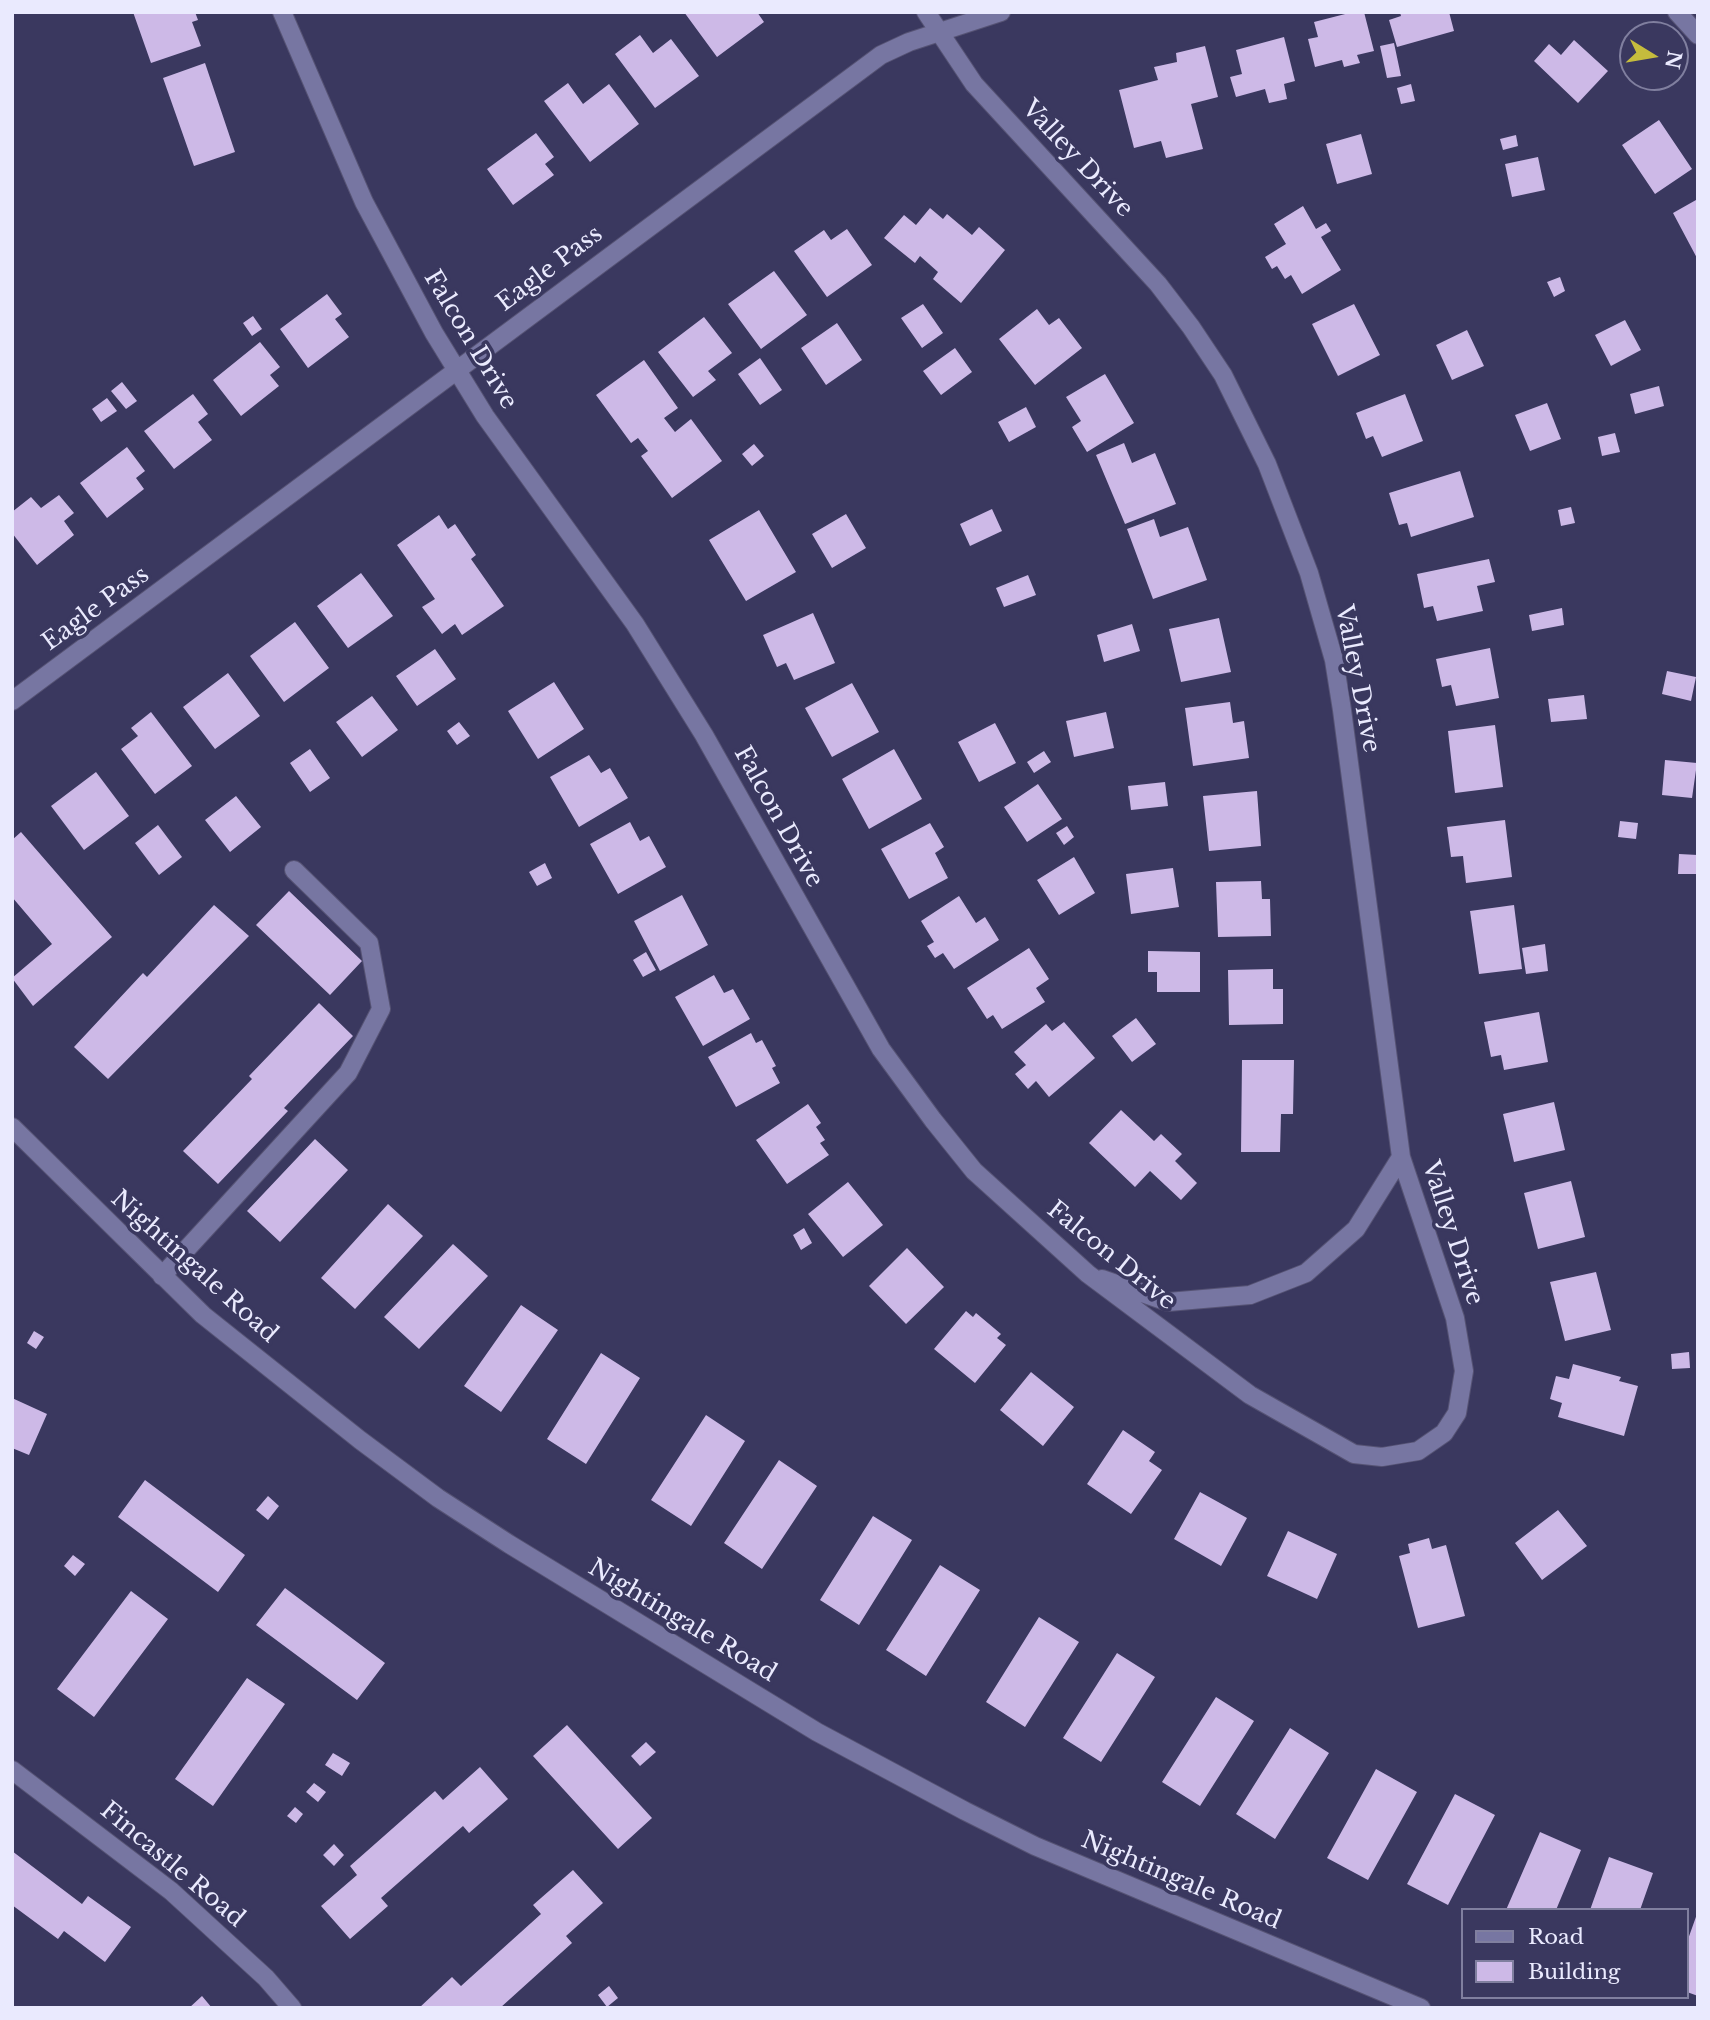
<!DOCTYPE html>
<html>
<head>
<meta charset="utf-8">
<style>
	body { margin:0 }
	#map { position:relative; width:1710px; height:2020px; overflow:hidden; background:#3a385f; font-family:"Libre Baskerville",serif }
	canvas { display:block }
	.frame { position:absolute; inset:0; border:14px solid #eaeafe; pointer-events:none }
	.legend { position:absolute; left:1461px; top:1908px; width:228px; height:91px; box-sizing:border-box; background:#3a385f; border:2px solid #807f9f; margin:0; padding:9px 12px; list-style:none; font-size:21px; color:#eaeafe }
	.legend li { display:flex; align-items:center; gap:14px; height:35px }
	.legend b { width:35px; border:2px solid #807f9f }
	.north { position:absolute; left:1619px; top:21px; width:70px; height:70px; box-sizing:border-box; background:#3a385f; border:2px solid #807f9f; border-radius:50%; rotate:101deg; font-size:19px; font-weight:700; line-height:28px; text-align:center; color:#eaeafe }
	.north::after { content:''; display:block; margin:auto; width:24px; height:32px; background:#c5bc3d; clip-path:polygon(50% 0,100% 100%,50% 72%,0 100%) }
</style>
</head>
<body>
<div id="map">
<canvas width="1710" height="2020"></canvas>
<div class="frame"></div>
<ul class="legend">
<li><b style="height:9px;background:#7776a2"></b>Road</li>
<li><b style="height:19px;background:#cdb9e7"></b>Building</li>
</ul>
<div class="north">N</div>
</div>
<script>
const ctx = document.querySelector('canvas').getContext('2d');
ctx.lineJoin = 'round';
function fillPath(path, color) { ctx.fillStyle = color; ctx.fill(path, 'evenodd'); }
const shape = rows => new Path2D(rows.map(r => 'M' + r).join(''));
function trace(path, color, width, dash) { ctx.strokeStyle = color; ctx.lineWidth = width; ctx.lineCap = dash ? 'butt' : 'round'; ctx.setLineDash(dash || []); ctx.stroke(path); }
function drawText(font, color, halo, rows, align = 'center') {
  ctx.font = font + ' "Libre Baskerville",serif'; ctx.lineWidth = 7; ctx.setLineDash([]); ctx.textBaseline = 'middle'; ctx.strokeStyle = halo; ctx.fillStyle = color; for (const [text, x, y, turn = 0] of rows) {
    ctx.save(); ctx.translate(x, y); ctx.rotate((+turn || 0) * Math.PI / 180); ctx.textAlign = isNaN(turn) ? turn : align; if (halo) ctx.strokeText(text, 0, 0); ctx.fillText(text, 0, 0); ctx.restore();
  }
}
const building = shape([
	[133,12,195,12,198,20,192,22,201,46,151,63],
	[684,12,757,12,764,22,717,57],
	[1353,12,1364,12,1374,51,1357,55,1360,63,1344,67,1342,60,1315,67,1308,39,1318,37,1314,22],
	[1400,12,1449,12,1454,31,1397,47,1389,20,1401,16],
	[640,35,653,53,671,39,699,76,655,108,615,54],
	[1284,37,1295,81,1284,84,1287,99,1269,103,1265,89,1236,97,1230,77,1242,74,1236,50],
	[1574,40,1608,71,1578,103,1534,61,1549,44,1561,55],
	[1394,43,1401,76,1387,78,1380,46],
	[1205,46,1218,97,1191,104,1203,149,1166,158,1161,141,1134,148,1119,90,1158,80,1154,67,1177,62,1176,53],
	[205,63,235,152,194,166,163,78],
	[568,83,583,104,609,84,639,124,590,162,544,101],
	[1411,84,1415,101,1401,104,1397,88],
	[1659,120,1692,169,1655,194,1622,145],
	[536,133,554,157,545,164,554,175,513,205,487,169],
	[1361,134,1372,174,1337,184,1326,144],
	[1516,135,1518,146,1503,150,1500,139],
	[1538,157,1545,190,1512,197,1505,164],
	[1696,200,1698,203,1698,260,1673,213],
	[1303,206,1316,229,1326,223,1331,231,1321,237,1341,270,1302,294,1291,275,1285,279,1277,266,1272,269,1265,257,1286,244,1274,224],
	[930,208,943,219,947,214,972,235,979,227,1005,250,961,303,933,279,938,272,920,256,915,263,884,238,904,215,916,225],
	[847,229,872,265,827,297,794,251,824,230,831,240],
	[774,271,807,315,761,349,728,304],
	[1560,277,1565,291,1554,297,1547,282],
	[327,294,342,314,335,319,349,337,308,368,280,329],
	[923,304,943,333,922,348,901,318],
	[1354,304,1380,355,1338,376,1312,324],
	[1037,309,1049,325,1059,318,1082,348,1035,385,999,339],
	[253,316,262,329,252,336,243,323],
	[704,317,732,353,708,371,716,380,693,397,658,352],
	[1625,320,1641,350,1611,366,1595,335],
	[837,323,862,360,826,385,801,348],
	[1467,330,1484,366,1452,380,1436,345],
	[260,342,280,367,270,375,279,386,241,416,213,380],
	[955,348,972,372,941,395,923,371],
	[760,358,782,390,760,405,738,374],
	[644,360,678,408,664,418,675,432,691,419,722,461,672,498,641,456,648,451,638,438,631,443,596,395],
	[1105,374,1134,423,1087,452,1072,427,1081,421,1066,397],
	[122,382,137,401,126,409,111,391],
	[1659,386,1664,406,1635,414,1630,394],
	[193,394,208,414,198,422,212,440,174,469,144,431],
	[1405,394,1423,441,1382,457,1373,436,1366,439,1356,413],
	[107,398,117,411,101,422,92,409],
	[1547,403,1561,439,1530,451,1515,415],
	[1026,407,1036,427,1009,442,998,422],
	[1615,433,1620,452,1602,456,1598,437],
	[1124,443,1132,463,1155,453,1176,504,1125,524,1096,455],
	[754,444,764,456,752,466,742,454],
	[127,447,145,471,136,478,144,489,107,518,80,483],
	[1460,471,1474,517,1411,537,1407,523,1399,525,1389,493],
	[59,495,74,513,64,521,74,535,37,565,12,533,12,512,31,497,41,508],
	[1571,507,1575,523,1561,526,1558,510],
	[992,509,1002,531,970,546,960,524],
	[759,510,796,572,746,601,709,540],
	[846,514,866,548,832,568,812,534],
	[439,515,448,529,455,524,476,555,471,559,504,606,462,635,455,624,442,634,422,607,435,599,397,545],
	[1154,519,1160,537,1188,527,1207,580,1153,599,1127,529],
	[1489,559,1495,582,1477,586,1483,611,1437,621,1433,606,1424,608,1417,574],
	[361,573,393,616,348,648,317,606],
	[1028,575,1036,595,1004,607,996,588],
	[1562,608,1564,625,1532,631,1529,615],
	[813,613,835,663,794,680,786,663,777,667,763,635],
	[1219,618,1231,672,1181,682,1169,629],
	[295,622,329,668,284,702,250,656],
	[1132,624,1140,651,1104,662,1097,635],
	[1490,648,1499,698,1456,706,1451,685,1442,687,1436,659],
	[435,649,456,679,417,706,396,676],
	[1667,671,1696,677,1691,701,1662,694],
	[228,673,260,716,215,749,183,707],
	[554,682,584,729,538,759,508,711],
	[852,683,879,732,832,757,805,708],
	[1584,695,1587,719,1551,722,1548,699],
	[372,696,398,730,362,757,336,722],
	[1230,702,1233,723,1244,721,1249,758,1193,766,1185,708],
	[151,712,192,766,155,794,121,749,138,736,131,728],
	[1106,712,1114,748,1074,757,1066,721],
	[459,722,470,736,457,745,447,731],
	[995,723,1016,763,979,782,958,742],
	[1495,725,1503,787,1455,793,1448,731],
	[310,749,330,778,310,792,290,763],
	[894,749,922,799,869,829,842,779],
	[1044,751,1051,762,1034,773,1027,762],
	[589,755,601,773,610,768,628,798,579,827,550,777],
	[1665,760,1697,763,1692,798,1662,795],
	[96,772,129,816,84,850,51,806],
	[1165,782,1168,806,1131,810,1128,786],
	[1038,784,1062,819,1027,842,1004,807],
	[1257,791,1261,846,1209,851,1203,796],
	[236,796,261,827,230,852,205,820],
	[1505,820,1512,877,1466,883,1463,856,1451,857,1447,827],
	[1620,821,1638,823,1636,839,1618,837],
	[630,822,640,841,649,836,666,867,618,894,590,844],
	[930,823,944,847,935,853,948,878,909,899,881,849],
	[158,825,182,857,159,875,135,843],
	[1067,826,1074,837,1064,845,1056,833],
	[21,832,112,937,33,1006,12,978,52,944,12,897,12,840],
	[1679,854,1698,855,1698,874,1678,874],
	[1074,857,1095,893,1059,915,1037,880],
	[545,863,552,878,537,886,529,872],
	[1173,868,1179,907,1131,914,1126,874],
	[1261,881,1262,899,1270,899,1271,936,1218,937,1216,882],
	[289,891,362,961,330,995,256,925],
	[682,895,708,945,660,971,634,921],
	[959,896,976,923,985,917,999,940,954,969,943,953,935,958,927,946,934,942,921,921],
	[214,905,249,936,108,1079,74,1047,143,973,147,977],
	[1514,905,1522,969,1479,974,1470,911],
	[1545,944,1548,971,1526,974,1522,948],
	[1029,948,1049,979,1036,988,1045,1002,1002,1029,993,1015,987,1019,967,988],
	[1148,951,1200,952,1200,992,1157,992,1157,972,1148,972],
	[646,952,656,970,643,977,633,960],
	[1273,969,1273,989,1283,989,1283,1024,1229,1025,1228,970],
	[714,975,724,993,733,989,750,1019,703,1046,675,997],
	[319,1003,353,1036,284,1108,288,1111,218,1184,183,1151,252,1079,249,1076],
	[1539,1012,1548,1062,1504,1070,1501,1055,1491,1057,1484,1022],
	[1136,1018,1156,1044,1132,1062,1112,1036],
	[1064,1022,1095,1058,1049,1097,1036,1081,1028,1089,1015,1074,1026,1065,1014,1052,1046,1024,1052,1031],
	[751,1033,756,1043,762,1040,776,1066,772,1068,780,1083,736,1107,708,1057],
	[1242,1060,1294,1060,1293,1114,1281,1114,1280,1152,1241,1152],
	[1554,1102,1565,1150,1514,1162,1503,1114],
	[808,1104,821,1123,816,1127,825,1140,820,1143,829,1155,787,1184,756,1140],
	[1121,1110,1154,1141,1161,1134,1182,1154,1175,1161,1197,1183,1181,1200,1150,1171,1135,1187,1089,1143],
	[315,1139,348,1170,280,1242,247,1211],
	[1571,1181,1585,1237,1538,1249,1524,1193],
	[848,1182,883,1225,843,1257,808,1214],
	[388,1204,423,1236,355,1309,321,1278],
	[804,1228,812,1243,801,1250,793,1235],
	[453,1244,488,1276,419,1349,384,1317],
	[907,1248,944,1287,906,1324,869,1286],
	[1596,1272,1611,1330,1565,1341,1550,1282],
	[521,1305,558,1330,501,1412,464,1386],
	[966,1311,973,1317,976,1313,1001,1334,997,1338,1006,1345,975,1383,934,1349],
	[34,1331,44,1337,36,1349,27,1343],
	[1689,1352,1690,1368,1672,1369,1671,1354],
	[601,1353,640,1378,586,1464,547,1439],
	[1573,1364,1621,1377,1619,1381,1638,1386,1624,1436,1558,1417,1562,1403,1550,1399,1556,1376,1569,1379],
	[1031,1372,1074,1407,1043,1446,1000,1410],
	[12,1398,47,1414,29,1455,12,1448],
	[706,1415,745,1441,691,1526,651,1500],
	[1123,1430,1155,1452,1149,1461,1162,1470,1131,1514,1087,1484],
	[779,1460,817,1486,762,1569,724,1543],
	[145,1480,245,1555,218,1592,118,1517],
	[1200,1492,1247,1518,1221,1566,1174,1539],
	[268,1496,279,1506,268,1520,256,1510],
	[1558,1510,1587,1546,1542,1580,1515,1543],
	[873,1516,912,1540,859,1625,820,1600],
	[1288,1531,1337,1554,1317,1599,1267,1576],
	[1429,1538,1432,1549,1446,1545,1465,1616,1418,1628,1399,1556,1410,1553,1408,1544],
	[73,1555,85,1564,75,1576,64,1566],
	[940,1565,980,1590,926,1676,886,1650],
	[285,1588,385,1663,357,1700,256,1625],
	[131,1591,168,1619,94,1717,57,1689],
	[1039,1617,1079,1642,1025,1727,986,1702],
	[1117,1653,1155,1677,1101,1762,1063,1738],
	[247,1678,285,1704,213,1806,175,1779],
	[1216,1697,1254,1721,1200,1806,1162,1782],
	[567,1725,652,1818,618,1849,533,1756],
	[1290,1728,1329,1753,1275,1839,1236,1814],
	[646,1742,656,1752,640,1766,631,1756],
	[333,1753,350,1763,342,1776,325,1765],
	[480,1767,508,1799,469,1833,463,1826,381,1898,388,1906,350,1939,321,1906,357,1875,350,1866,435,1791,443,1800],
	[1376,1769,1417,1792,1368,1880,1327,1858],
	[314,1783,326,1792,318,1802,306,1792],
	[1455,1794,1495,1815,1448,1905,1407,1884],
	[295,1807,303,1814,296,1823,287,1816],
	[1540,1832,1581,1850,1556,1910,1506,1910],
	[334,1844,344,1855,334,1866,323,1855],
	[12,1851,82,1904,88,1896,131,1927,105,1962,64,1931,58,1939,12,1905],
	[1609,1857,1653,1873,1640,1910,1590,1910],
	[573,1870,603,1903,566,1936,572,1943,500,2008,419,2008,452,1977,461,1986,541,1914,533,1905],
	[1697,1914,1698,1914,1698,1996,1687,1992,1687,1942],
	[609,1986,618,1998,607,2007,598,1995],
	[202,1996,212,2008,189,2008]
]);
const minor = shape([
	[282,12,364,202,434,333,485,416,635,624,704,735,881,1049,933,1120,974,1171,1088,1274,1250,1395,1354,1454,1382,1457,1418,1451,1444,1433,1457,1413,1464,1371,1455,1318,1401,1157,1342,710,1334,660,1309,573,1267,464,1223,375,1191,327,1158,284,974,84,926,12],
	[1677,12,1698,35],
	[12,701,881,55,909,42,1001,12],
	[12,1127,203,1315,360,1440,438,1498,509,1544,817,1732,965,1811,1035,1846,1421,2008],
	[162,1276,348,1073,381,1009,369,943,294,870],
	[1102,1279,1168,1302,1250,1295,1306,1273,1356,1229,1401,1157],
	[12,1770,171,1891,266,1978,292,2008]
]);
const streetNames = [
	["Valley Drive",1077,159,47],
	["Eagle Pass",550,269,-37],
	["Falcon Drive",470,340,59],
	["Eagle Pass",96,609,-36],
	["Valley Drive",1357,679,79],
	["Falcon Drive",778,817,61],
	["Valley Drive",1452,1233,72],
	["Falcon Drive",1111,1256,39],
	["Nightingale Road",194,1267,42],
	["Nightingale Road",682,1621,31],
	["Fincastle Road",172,1865,40],
	["Nightingale Road",1181,1881,23]
];
fillPath(building, '#cdb9e7');
trace(minor, '#565374', 20);
trace(minor, '#7776a2', 18);
drawText('24px', '#eaeafe', '#3a385f', streetNames);
</script>
</body>
</html>
